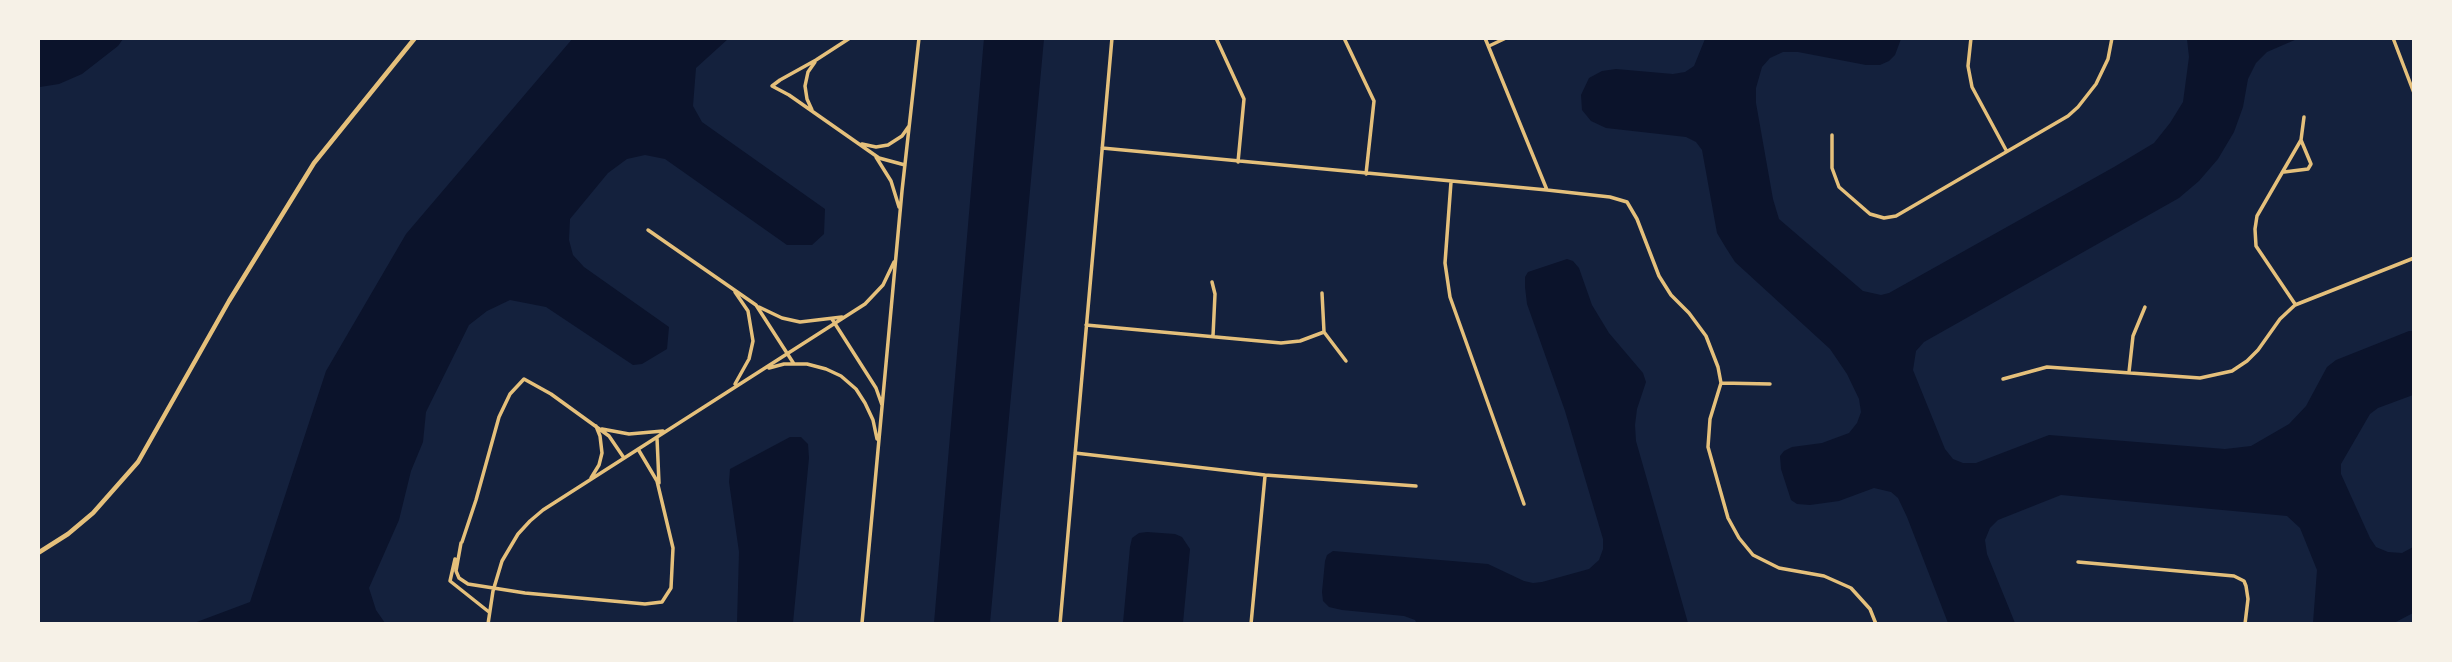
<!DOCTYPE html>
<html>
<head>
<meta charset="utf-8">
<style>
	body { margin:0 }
	#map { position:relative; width:2452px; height:662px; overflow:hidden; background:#14213d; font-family:"DejaVu Sans",sans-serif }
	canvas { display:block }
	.frame { position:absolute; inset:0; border:40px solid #f6f1e7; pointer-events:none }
</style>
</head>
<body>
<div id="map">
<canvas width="2452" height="662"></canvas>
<div class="frame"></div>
</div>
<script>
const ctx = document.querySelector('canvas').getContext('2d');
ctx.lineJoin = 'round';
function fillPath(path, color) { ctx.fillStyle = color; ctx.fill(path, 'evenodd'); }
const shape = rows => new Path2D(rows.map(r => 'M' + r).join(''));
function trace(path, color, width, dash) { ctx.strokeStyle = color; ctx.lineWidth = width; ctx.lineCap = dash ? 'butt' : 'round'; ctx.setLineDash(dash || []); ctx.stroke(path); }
const water = shape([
	[573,38,728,39,696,68,693,106,702,122,825,209,824,234,812,245,787,245,665,159,645,155,627,159,608,173,570,219,569,240,573,255,584,267,669,327,667,349,642,364,633,365,546,307,510,300,487,311,469,325,426,412,423,442,411,471,399,520,369,588,376,610,385,623,194,623,250,602,326,371,406,234],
	[984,38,1044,39,990,623,934,623],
	[38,39,39,38,123,39,118,46,82,74,59,84,40,87,38,85],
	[1705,39,1901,39,1895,55,1889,61,1880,65,1866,65,1798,52,1783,52,1770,58,1762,67,1756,88,1756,103,1773,199,1779,219,1863,291,1881,295,1889,293,2114,167,2154,143,2170,123,2183,102,2189,57,2187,39,2297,39,2267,52,2256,63,2248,79,2243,107,2234,132,2218,159,2199,181,2179,198,1924,342,1916,351,1913,370,1945,449,1953,459,1963,463,1976,463,2049,435,2225,449,2251,446,2289,424,2306,406,2327,367,2336,360,2409,331,2413,331,2413,395,2378,408,2370,414,2341,464,2341,474,2370,538,2376,547,2388,552,2402,553,2413,547,2413,613,2394,623,2313,623,2317,570,2300,528,2287,516,2061,495,1998,520,1990,528,1985,540,1987,554,2015,623,1948,623,1907,517,1898,498,1891,492,1874,488,1839,501,1810,505,1797,504,1791,500,1781,469,1780,456,1784,451,1792,447,1822,443,1849,433,1857,423,1861,412,1859,399,1847,374,1830,349,1735,262,1726,248,1717,233,1702,150,1696,142,1686,137,1606,128,1591,121,1582,110,1581,95,1589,78,1602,71,1616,69,1673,74,1685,72,1694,66],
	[1567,259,1573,261,1579,268,1592,305,1609,333,1643,373,1646,382,1637,409,1635,425,1636,441,1688,623,1417,624,1415,620,1404,616,1342,610,1329,607,1323,601,1322,592,1325,561,1327,555,1333,551,1488,564,1524,581,1533,583,1542,582,1589,569,1599,560,1603,549,1603,539,1565,411,1527,304,1525,287,1525,277,1528,272],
	[790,437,801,437,808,444,809,458,793,623,737,623,739,552,729,482,730,469],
	[1147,532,1175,534,1182,537,1190,549,1183,623,1123,623,1130,547,1132,538,1139,533]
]);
const minor = shape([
	[850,38,816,60,780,80,772,86,789,95,879,158,905,165],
	[1216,38,1244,99,1238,162],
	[1344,38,1374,101,1366,174],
	[1485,38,1547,190],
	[1971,38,1968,66,1972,87,2006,150],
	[2393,38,2414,93],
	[1489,46,1506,38],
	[812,110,807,99,805,86,808,72,815,62],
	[1832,135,1832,168,1839,187,1870,214,1884,218,1896,216,2068,116,2078,107,2096,84,2108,59,2112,38],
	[862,144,876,147,888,145,902,136,909,126],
	[1102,148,1547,190,1610,197,1627,202,1637,219,1659,276,1671,295,1689,313,1706,336,1718,367,1721,383,1710,419,1708,447,1728,518,1739,538,1753,555,1779,568,1824,576,1851,588,1870,609,1876,624],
	[876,157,891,181,899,207],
	[2284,172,2308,169,2311,164,2301,140],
	[1451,182,1445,263,1450,297,1524,504],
	[648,230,756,305,794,364],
	[1212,282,1215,294,1213,336],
	[1322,293,1324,332,1346,361],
	[2295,304,2256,246,2255,229,2257,216,2301,140,2304,117],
	[759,307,782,318,800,322,842,317],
	[832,319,876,388,882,405],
	[1086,325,1281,343,1300,341,1324,332],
	[769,368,784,364,807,364,826,369,841,376,856,389,865,403,873,420,877,439],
	[2129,372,2133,336,2145,307],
	[2003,379,2047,367,2200,378,2232,371,2247,361,2258,350,2280,319,2295,305,2414,258],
	[1721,383,1770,384],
	[735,384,749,359,753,341,748,311,735,292],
	[602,429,629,434,663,431],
	[657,438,659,483],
	[1075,453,1265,475,1416,486],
	[591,478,599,465,602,453,600,436,596,426],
	[462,542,476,500,499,417,510,394,524,379,551,394,609,436,624,458],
	[461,543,456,571,459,578,468,584,525,593,645,604,662,602,671,588,673,548,657,481,638,449],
	[455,559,450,581,489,612],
	[2078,562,2234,576,2244,581,2246,586,2248,599,2245,624],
	[862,623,902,191,919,38],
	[488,624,493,591,502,561,518,534,530,521,543,510,865,304,883,285,894,262],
	[1060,624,1112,38],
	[1251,624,1265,476]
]);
const tertiary = shape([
	[38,553,68,534,93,513,138,462,229,301,314,163,415,38]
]);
fillPath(water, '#0b132b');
trace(minor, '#e5c07b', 3.5);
trace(tertiary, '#e5c07b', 4.5);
</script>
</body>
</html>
